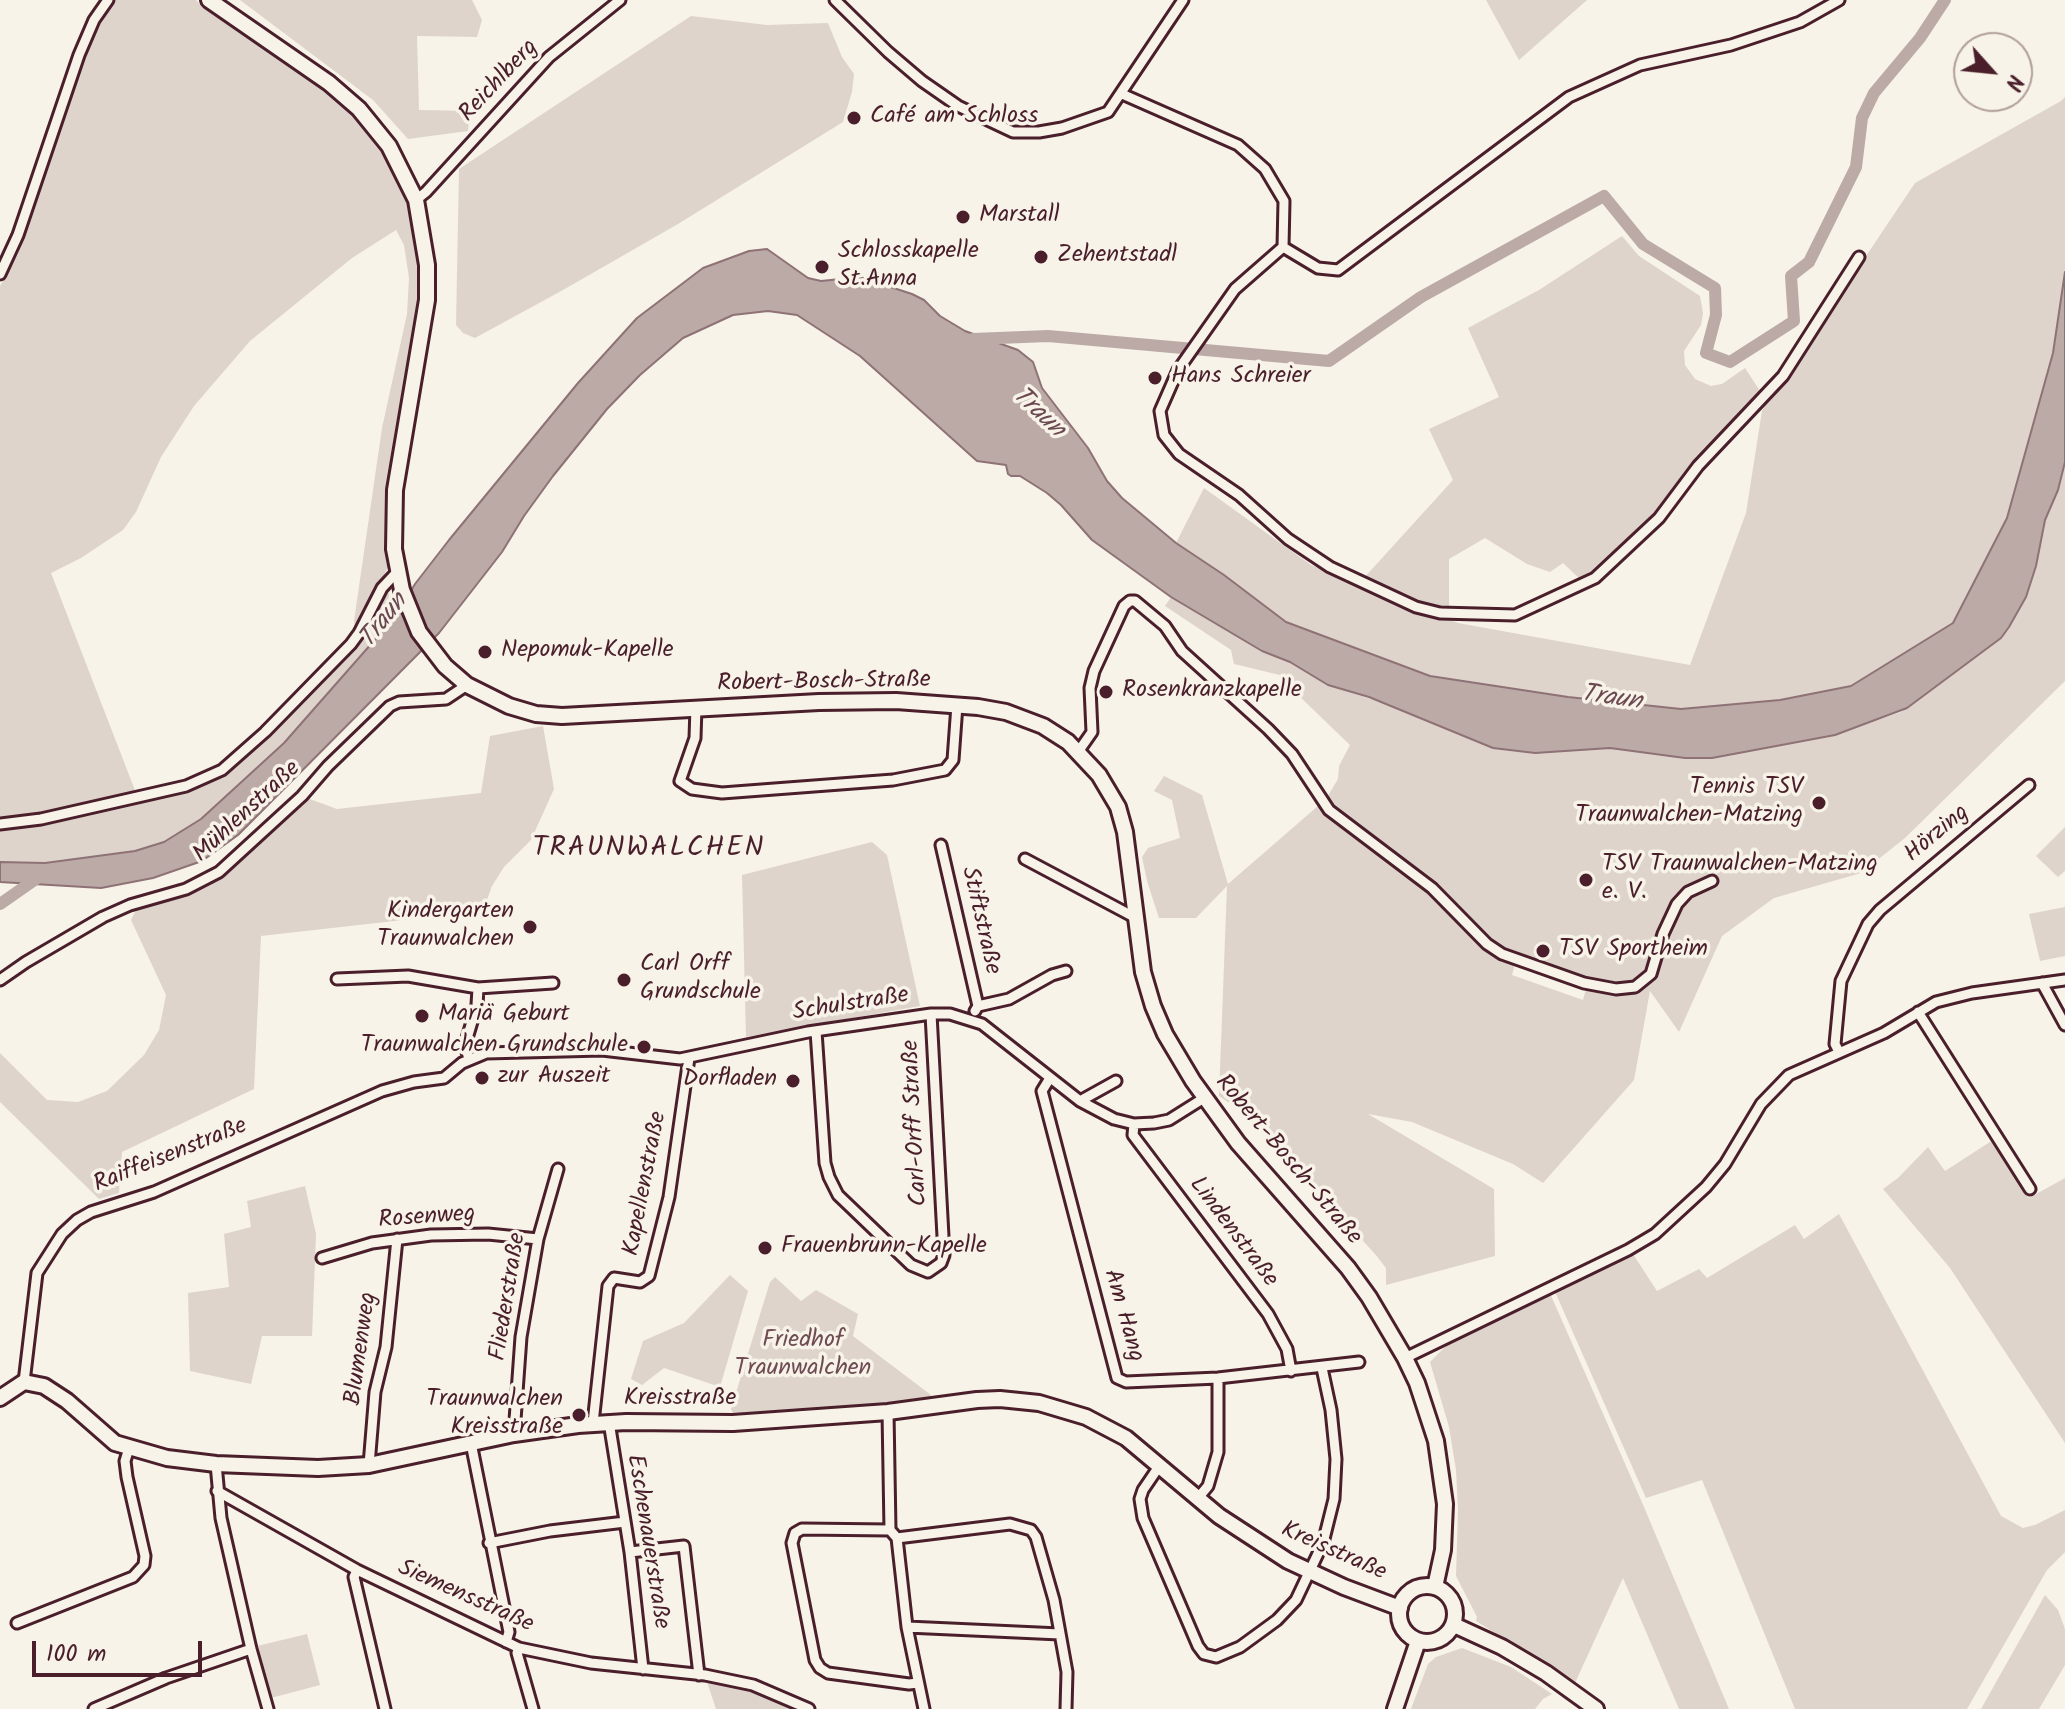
<!DOCTYPE html>
<html>
<head>
<meta charset="utf-8">
<style>
	body { margin:0 }
	#map { position:relative; width:2065px; height:1709px; overflow:hidden; background:#f7f3e8; font-family:Kalam,sans-serif }
	canvas { display:block }
	.north { position:absolute; left:1953px; top:32px; width:80px; height:80px; box-sizing:border-box; background:#f7f3e8; border:2px solid #b29e9c; border-radius:50%; rotate:117deg; font-size:22px; font-weight:700; line-height:32px; text-align:center; color:#4a1f2b }
	.north::after { content:''; display:block; margin:auto; width:28px; height:36px; background:#4a1f2b; clip-path:polygon(50% 0,100% 100%,50% 72%,0 100%) }
	.scale { position:absolute; left:32px; top:1641px; width:170px; height:36px; box-sizing:border-box; border:4px solid #4a1f2b; border-top:0; padding-left:10px; font-size:24px; line-height:28px; white-space:nowrap; color:#4a1f2b; -webkit-text-stroke:6px #f7f3e8; paint-order:stroke }
</style>
</head>
<body>
<div id="map">
<canvas width="2065" height="1709"></canvas>
<div class="north">N</div>
<div class="scale">100 m</div>
</div>
<script>
const ctx = document.querySelector('canvas').getContext('2d');
ctx.lineJoin = 'round';
function fillPath(path, color) { ctx.fillStyle = color; ctx.fill(path, 'evenodd'); }
const shape = rows => new Path2D(rows.map(r => 'M' + r).join(''));
function trace(path, color, width, dash) { ctx.strokeStyle = color; ctx.lineWidth = width; ctx.lineCap = dash ? 'butt' : 'round'; ctx.setLineDash(dash || []); ctx.stroke(path); }
function drawText(font, color, halo, rows, align = 'center') {
  ctx.font = font + ' Kalam,sans-serif'; ctx.lineWidth = 7; ctx.setLineDash([]); ctx.textBaseline = 'middle'; ctx.strokeStyle = halo; ctx.fillStyle = color; for (const [text, x, y, turn = 0] of rows) {
    ctx.save(); ctx.translate(x, y); ctx.rotate((+turn || 0) * Math.PI / 180); ctx.textAlign = isNaN(turn) ? turn : align; if (halo) ctx.strokeText(text, 0, 0); ctx.fillText(text, 0, 0); ctx.restore();
  }
}
const green = shape([
	[116,0,196,0,205,9,315,80,338,98,387,153,410,200,423,282,402,412,392,455,388,493,388,567,356,632,354,621,382,428,407,314,409,278,404,245,396,230,352,258,250,341,194,406,161,457,136,512,123,530,81,558,51,573,136,793,35,817,0,821,0,286,18,253,84,55,105,12],
	[240,0,472,0,482,20,477,37,417,36,419,110,470,111,468,131,408,139,373,100],
	[1486,0,1587,0,1519,60],
	[691,16,767,25,828,23,842,57,854,74,852,92,843,122,678,224,563,290,475,338,463,333,456,325,459,169],
	[2065,97,2065,272,2053,353,2007,518,1953,623,1851,686,1780,700,1681,709,1568,697,1430,676,1286,622,1224,575,1176,543,1204,488,1311,565,1458,623,1690,665,1746,513,1762,411,1915,183,2061,101],
	[1622,236,1639,256,1700,296,1703,313,1701,325,1684,351,1685,365,1695,379,1711,386,1722,384,1745,368,1762,394,1727,427,1656,516,1621,551,1581,580,1563,563,1550,572,1527,564,1485,538,1449,559,1449,611,1433,610,1363,579,1453,480,1429,429,1499,397,1468,328,1539,290],
	[2065,462,2065,681,1905,838,1861,873,1774,898,1722,936,1679,1032,1650,991,1634,1080,1543,1183,1513,1164,1412,1122,1368,1114,1494,1189,1495,1256,1386,1285,1386,1268,1375,1254,1250,1117,1219,1096,1227,886,1196,918,1159,918,1147,881,1142,857,1148,848,1180,838,1172,800,1154,791,1164,776,1202,795,1228,884,1326,799,1338,779,1339,766,1350,745,1298,695,1284,676,1234,664,1231,650,1165,606,1171,597,1262,651,1290,662,1328,685,1535,753,1610,748,1685,757,1712,758,1835,735,1901,712,2001,638,2036,566,2045,520,2058,490],
	[1515,964,1586,989,1583,1000,1512,975],
	[388,590,394,618,284,743,201,819,164,842,135,851,45,863,0,862,0,827,205,782,361,636],
	[543,726,554,789,531,840,504,867,492,886,483,911,261,936,254,1089,122,1152,119,1193,99,1199,0,1102,0,1053,47,1100,78,1102,107,1091,144,1055,159,1030,166,995,131,920,137,908,193,891,221,876,307,798,337,809,481,793,490,736],
	[2065,827,2065,871,2058,877,2036,856],
	[872,842,887,855,920,1006,746,1037,742,875],
	[2065,907,2065,956,2040,961,2029,914],
	[1993,1140,2029,1198,2065,1178,2065,1443,1950,1268,1883,1189,1898,1178,1928,1147,1945,1171],
	[305,1186,316,1234,312,1336,262,1336,251,1384,190,1371,188,1293,229,1287,224,1234,251,1227,247,1201],
	[1839,1214,2001,1516,2023,1528,2035,1525,2065,1510,2065,1552,2047,1570,1967,1709,1795,1709,1702,1480,1646,1498,1552,1285,1631,1251,1657,1291,1699,1269,1707,1278,1795,1225,1804,1239],
	[730,1275,748,1291,720,1387,664,1368,642,1385,631,1379,643,1341,684,1323],
	[775,1277,801,1301,816,1290,858,1314,853,1336,931,1395,928,1399,825,1410,734,1416,731,1409,770,1282],
	[1549,1291,1641,1500,1729,1709,1679,1709,1623,1578,1575,1683,1476,1621,1477,1617,1456,1576,1458,1510,1456,1470,1449,1427,1430,1362,1448,1344,1449,1337],
	[2045,1595,2058,1610,2065,1629,2065,1665,2039,1709,1981,1709],
	[307,1634,320,1685,271,1698,257,1646],
	[1462,1648,1511,1667,1552,1694,1543,1699,1535,1709,1411,1709,1428,1664,1436,1657],
	[705,1676,758,1689,803,1709,716,1709]
]);
const water = shape([
	[767,249,808,278,821,281,860,277,912,294,924,300,940,316,965,331,1018,350,1033,362,1042,388,1088,448,1107,481,1122,498,1176,543,1224,575,1286,622,1430,676,1568,697,1681,709,1780,700,1851,686,1953,623,2007,518,2053,353,2065,272,2065,462,2058,490,2045,520,2036,566,2026,597,2009,627,2001,638,1907,708,1835,735,1712,758,1685,758,1610,748,1535,753,1493,748,1369,697,1328,685,1290,662,1262,651,1171,597,1092,540,1061,505,1047,493,1020,476,1011,476,1008,474,1006,465,977,461,860,356,797,315,768,311,733,315,683,338,640,375,607,409,553,476,524,516,502,552,439,633,238,835,202,861,153,878,101,888,0,882,0,862,45,863,135,851,164,842,201,819,284,743,394,618,415,584,449,540,578,383,637,318,703,268,749,251,767,249]
]);
const canal = shape([
	[973,339,1048,336,1329,361,1421,297,1604,196,1643,244,1715,288,1716,315,1706,353,1730,362,1794,321,1791,276,1809,262,1856,167,1862,118,1874,93,1920,38,1945,0],
	[0,904,40,876]
]);
const street = shape([
	[835,0,888,52,922,81,958,106,1013,132,1039,132,1062,128,1108,112,1183,0],
	[1122,94,1238,145,1265,169,1284,201,1283,247,1235,289,1178,370,1160,411,1164,435,1179,454,1239,495,1288,539,1330,567,1416,607,1440,613,1515,615,1595,578,1659,518,1698,466,1783,376,1859,257],
	[416,200,426,192,549,57,620,0],
	[1283,247,1318,268,1338,270,1569,97,1640,65,1731,45,1800,22,1839,0],
	[0,274,18,235,79,55,94,20,108,0],
	[696,707,695,738,680,781,692,789,722,793,893,780,945,770,953,760,957,705],
	[1078,752,1092,732,1090,688,1094,671,1124,606,1130,601,1135,601,1165,626,1182,651,1268,729,1292,754,1329,810,1432,888,1487,944,1502,954,1584,983,1616,989,1635,987,1651,974,1663,934,1677,904,1688,892,1712,881],
	[0,824,41,819,186,786,222,770,265,732,351,644,359,633,382,588,397,572],
	[941,845,978,1006],
	[1025,859,1136,918],
	[337,979,408,976,478,988,553,983],
	[0,980,26,962,103,917,130,905,186,889,219,872,302,796,328,766,390,706,399,702,446,699,467,685],
	[2042,983,2065,1025],
	[975,1011,978,1006,1009,999,1052,975,1066,971],
	[1918,1012,2030,1189],
	[816,1031,825,1163,829,1177,838,1195,911,1265,928,1272,941,1263,944,1255,931,1014],
	[1839,1052,1835,1044,1841,981,1868,924,1880,910,2029,785],
	[469,1059,465,1045,477,1005,478,988],
	[1050,1078,1042,1091,1117,1378,1126,1382,1218,1378,1359,1362],
	[1080,1101,1116,1081],
	[1134,1124,1133,1135,1268,1314,1287,1349,1291,1371],
	[322,1258,372,1243,431,1235,488,1234,538,1239],
	[1405,1358,1628,1250,1655,1234,1706,1187,1725,1164,1761,1104,1789,1075,1884,1033,1936,1002,1972,993,2065,980],
	[24,1382,37,1273,62,1234,77,1220,91,1212,154,1192,382,1091,414,1082,444,1078,462,1063,486,1053,602,1050,680,1059,808,1032,931,1014,950,1014,982,1024,1080,1101,1114,1119,1134,1124,1154,1123,1169,1120,1204,1098],
	[888,1412,890,1530,897,1538,907,1627,924,1709],
	[609,1422,630,1552,643,1669],
	[593,1423,608,1286,614,1278,640,1282,649,1276,669,1197,689,1058],
	[514,1434,521,1337,538,1239,558,1169],
	[471,1443,509,1632,506,1642],
	[216,1464,221,1518,251,1649,268,1709],
	[369,1465,375,1392,386,1347,397,1239],
	[1160,1465,1143,1490,1140,1499,1143,1518,1198,1646,1204,1654,1216,1657,1240,1647,1277,1620,1296,1600,1323,1543,1334,1499,1336,1459,1331,1410,1322,1368],
	[217,1491,357,1570,519,1648,591,1663,705,1675,753,1685,809,1709],
	[1198,1498,1208,1486,1218,1452,1218,1378],
	[890,1530,802,1529,795,1533,792,1543,815,1660,820,1668,828,1673,909,1684,918,1683],
	[897,1538,1010,1524,1031,1530,1036,1537,1054,1600,1067,1672,1066,1709],
	[489,1543,550,1531,625,1522],
	[630,1552,684,1546,699,1675],
	[357,1570,354,1577,385,1709],
	[17,1623,133,1577,144,1565,145,1556,127,1477,125,1461,129,1448],
	[907,1627,1060,1634],
	[519,1648,517,1653,533,1709],
	[94,1709,166,1678,251,1649]
]);
const secondary = shape([
	[209,0,329,83,359,109,389,146,416,200,427,265,427,300,395,490,394,549,402,590,419,632,445,666,467,685,509,706,536,714,562,716,819,702,896,701,978,707,1006,712,1043,726,1068,742,1099,775,1118,807,1125,832,1143,972,1153,1006,1165,1034,1193,1081,1238,1143,1348,1268,1369,1297,1405,1358,1417,1383,1436,1441,1445,1504,1443,1550,1435,1587],
	[0,1398,24,1382,44,1386,67,1401,115,1443,167,1458,216,1464,318,1468,369,1465,514,1434,578,1425,626,1422,733,1423,888,1412,977,1400,1000,1399,1039,1403,1086,1417,1126,1438,1219,1516,1288,1561,1344,1587,1400,1608],
	'1399 1614a28 28 0 1 1 56 0a28 28 0 1 1-56 0Z',
	[1454,1625,1502,1647,1546,1673,1596,1709],
	[1395,1709,1418,1641]
]);
const markers = [
	[854,118,8,"#4a1f2b"],
	[963,217,8,"#4a1f2b"],
	[1041,257,8,"#4a1f2b"],
	[822,267,8,"#4a1f2b"],
	[1155,378,8,"#4a1f2b"],
	[485,652,8,"#4a1f2b"],
	[1106,692,8,"#4a1f2b"],
	[1819,803,8,"#4a1f2b"],
	[1586,880,8,"#4a1f2b"],
	[530,927,8,"#4a1f2b"],
	[1543,951,8,"#4a1f2b"],
	[624,980,8,"#4a1f2b"],
	[422,1016,8,"#4a1f2b"],
	[644,1047,8,"#4a1f2b"],
	[482,1078,8,"#4a1f2b"],
	[793,1081,8,"#4a1f2b"],
	[765,1248,8,"#4a1f2b"],
	[579,1415,8,"#4a1f2b"]
];
const streetNames = [
	["Reichlberg",500,82,-47],
	["Robert-Bosch-Straße",824,684,-1],
	["Mühlenstraße",248,813,-43],
	["Hörzing",1938,835,-40],
	["Stiftstraße",979,921,77],
	["Schulstraße",851,1006,-9],
	["Carl-Orff Straße",917,1123,-93],
	["Raiffeisenstraße",171,1157,-22],
	["Robert-Bosch-Straße",1287,1161,50],
	["Kapellenstraße",647,1184,-79],
	["Rosenweg",427,1219,-4],
	["Lindenstraße",1232,1233,53],
	["Fliederstraße",510,1297,-81],
	["Am Hang",1122,1316,74],
	["Blumenweg",363,1349,-82],
	["Kreisstraße",680,1400],
	["Eschenauerstraße",646,1542,81],
	["Kreisstraße",1333,1553,24],
	["Siemensstraße",465,1598,24]
];
const poiNames = [
	["Café am Schloss",870,118],
	["Marstall",979,217],
	["Schlosskapelle",838,253],
	["St.Anna",838,281],
	["Zehentstadl",1057,257],
	["Hans Schreier",1171,378],
	["Nepomuk-Kapelle",501,652],
	["Rosenkranzkapelle",1122,692],
	["Tennis TSV",1803,789,"right"],
	["Traunwalchen-Matzing",1803,817,"right"],
	["TSV Traunwalchen-Matzing",1602,866],
	["e. V.",1602,894],
	["Kindergarten",514,913,"right"],
	["Traunwalchen",514,941,"right"],
	["TSV Sportheim",1559,951],
	["Carl Orff",640,966],
	["Grundschule",640,994],
	["Mariä Geburt",438,1016],
	["Traunwalchen Grundschule",628,1047,"right"],
	["zur Auszeit",498,1078],
	["Dorfladen",777,1081,"right"],
	["Frauenbrunn-Kapelle",781,1248],
	["Traunwalchen",563,1401,"right"],
	["Kreisstraße",563,1429,"right"]
];
const parkNames = [
	["Friedhof",803,1342],
	["Traunwalchen",803,1370]
];
const waterNames = [
	["Traun",1037,414,43],
	["Traun",385,622,-52],
	["Traun",1611,700,8]
];
const quarterNames = [
	["TRAUNWALCHEN",649,850]
];
fillPath(green, '#ded4cc');
fillPath(water, '#bcaaa7');
trace(water, '#8e7275', 2);
trace(canal, '#bcaaa7', 12);
trace(street, '#4a1f2b', 15);
trace(secondary, '#4a1f2b', 20);
trace(street, '#f7f3e8', 9);
trace(secondary, '#f7f3e8', 14);
for (const [x, y, r, color] of markers) { const dot = new Path2D(); dot.arc(x, y, r, 0, 2 * Math.PI); ctx.fillStyle = color; ctx.fill(dot); trace(dot, '#f7f3e8', 3); }
drawText('24px', '#4a1f2b', '#f7f3e8', streetNames);
drawText('24px', '#4a1f2b', '#f7f3e8', poiNames, 'left');
drawText('24px', '#6f4c53', '#f7f3e8', parkNames);
drawText('italic 26px', '#6c4950', '#f7f3e8', waterNames);
ctx.letterSpacing = '2px';
drawText('28px', '#4a1f2b', '#f7f3e8', quarterNames);
ctx.letterSpacing = '0px';
</script>
</body>
</html>
